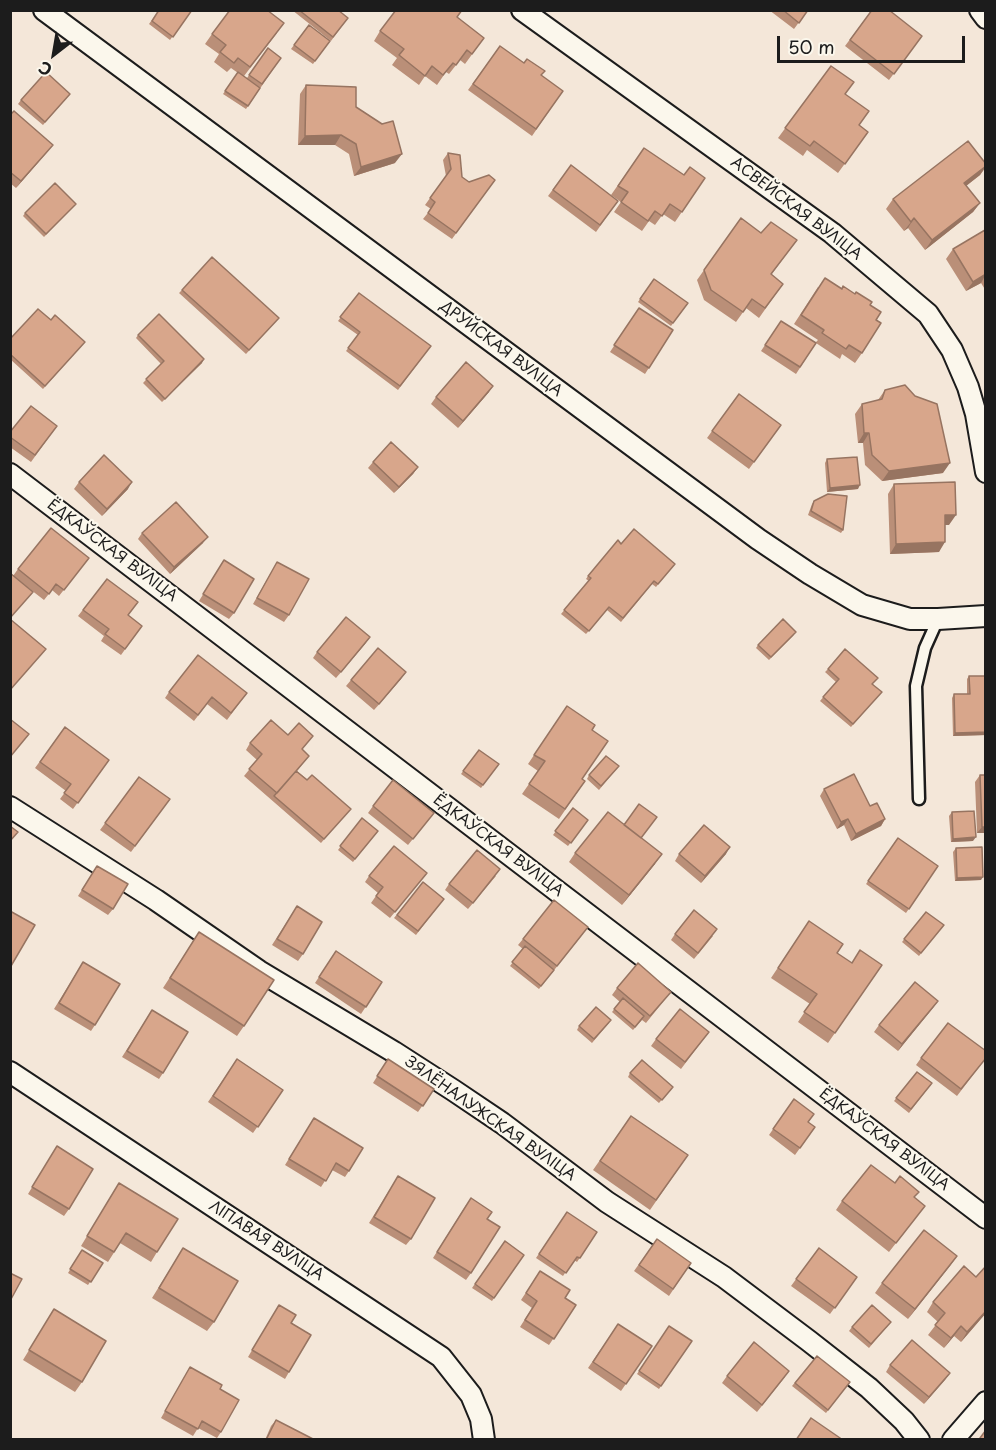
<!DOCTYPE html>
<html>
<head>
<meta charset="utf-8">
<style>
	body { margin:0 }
	#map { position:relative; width:996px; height:1450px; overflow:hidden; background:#f4e7d9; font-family:"Playpen Sans",sans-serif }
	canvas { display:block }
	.frame { position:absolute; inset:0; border:12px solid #1c1c1c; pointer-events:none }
	.north { position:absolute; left:24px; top:24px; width:60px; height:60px; -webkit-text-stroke:4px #fbf7ec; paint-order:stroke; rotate:211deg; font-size:16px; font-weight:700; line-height:24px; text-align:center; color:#1c1c1c }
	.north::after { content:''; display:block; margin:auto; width:21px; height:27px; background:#1c1c1c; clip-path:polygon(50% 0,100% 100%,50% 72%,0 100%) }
	.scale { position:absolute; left:777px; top:36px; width:188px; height:27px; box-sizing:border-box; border:3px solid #1c1c1c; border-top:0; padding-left:8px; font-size:18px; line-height:21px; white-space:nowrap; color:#1c1c1c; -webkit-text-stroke:4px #fbf7ec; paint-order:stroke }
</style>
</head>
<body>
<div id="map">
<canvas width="996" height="1450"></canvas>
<div class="frame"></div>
<div class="north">С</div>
<div class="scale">50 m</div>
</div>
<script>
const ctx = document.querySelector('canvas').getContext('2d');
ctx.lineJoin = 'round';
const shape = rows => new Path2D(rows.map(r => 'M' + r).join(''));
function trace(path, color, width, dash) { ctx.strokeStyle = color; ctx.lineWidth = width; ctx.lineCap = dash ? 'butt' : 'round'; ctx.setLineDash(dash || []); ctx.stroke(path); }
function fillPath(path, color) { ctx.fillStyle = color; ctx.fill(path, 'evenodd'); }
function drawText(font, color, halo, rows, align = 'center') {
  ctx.font = font + ' "Playpen Sans",sans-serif'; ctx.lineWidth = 4.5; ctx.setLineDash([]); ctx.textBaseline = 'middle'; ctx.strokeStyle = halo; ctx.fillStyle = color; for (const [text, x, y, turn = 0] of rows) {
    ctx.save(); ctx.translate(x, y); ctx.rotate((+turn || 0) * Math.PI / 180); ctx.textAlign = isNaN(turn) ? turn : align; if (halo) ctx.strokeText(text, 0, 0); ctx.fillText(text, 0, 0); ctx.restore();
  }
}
const lane = shape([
	[919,799,916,686,925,648,938,619]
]);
const street = shape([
	[44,10,758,539,810,574,862,605,910,619,938,619,986,616],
	[522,10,832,233,928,314,952,350,968,387,976,414,986,472],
	[980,10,986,18],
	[10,474,986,1218],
	[10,807,156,900,259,971,394,1052,453,1090,502,1123,607,1202,724,1277,809,1341,869,1388,904,1421,919,1440],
	[10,1072,441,1357,471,1395,481,1419,484,1440],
	[953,1440,986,1402]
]);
const wall = shape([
	[159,10,192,10,170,40,149,24],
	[292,10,338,10,348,18,331,41],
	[769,10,808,10,794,29],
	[872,10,922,36,889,80,845,46],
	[457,17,484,38,465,64,460,60,449,74,446,72,437,85,425,76,419,85,392,65,397,58,374,41,380,31],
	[309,25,330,41,313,64,291,49],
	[277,33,244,76,247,78,268,48,281,58,246,109,223,94,238,73,231,68,227,72,214,62,219,54,205,44,212,34],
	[500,46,563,91,532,136,468,90],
	[831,66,845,94,859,125,868,132,838,173,807,150,803,156,778,138],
	[306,85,356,107,382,124,395,163,354,176,349,154,335,145,298,145,300,94],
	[70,94,43,125,18,104,21,100],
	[10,115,48,151,16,188,10,183],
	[644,148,684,175,705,178,675,222,663,214,655,225,649,221,642,231,614,212,621,202,611,195],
	[448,153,462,177,469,182,495,180,452,239,423,219,431,209,425,205,446,176,443,160],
	[986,164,986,167,980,175,966,186,980,203,973,212,925,250,908,228,904,231,886,209,893,199],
	[571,165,618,201,596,232,548,196],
	[76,204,44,237,23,216,25,213],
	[741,218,761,233,797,240,771,275,783,284,759,318,746,308,736,322,704,300,697,280],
	[985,230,986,291,981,283,966,291,946,259,953,249],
	[654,279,688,303,671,326,638,302],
	[818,287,842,289,870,305,876,320,862,353,855,363,842,354,840,359,816,343,796,374,761,351,781,321,815,343,818,340,794,324],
	[182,290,279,318,246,354,179,293],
	[359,293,431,346,398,390,346,351,358,335,338,321],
	[639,308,673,330,645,374,610,352],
	[51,320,85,342,43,389,10,359,10,339],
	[138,335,202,363,162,402,143,383,161,364,136,338],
	[885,390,943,473,882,481,865,465,863,443,858,443,855,414,862,404,878,400],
	[489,392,458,428,431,404,436,397],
	[739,394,781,425,749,469,707,438],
	[57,426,31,462,10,447,10,432],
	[827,459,858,489,827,492,825,463],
	[373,462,418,467,413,474,394,493,368,468],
	[79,482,128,489,102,516,74,489],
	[894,484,949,525,945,525,939,552,890,554,888,494],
	[814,501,843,530,841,533,808,515,812,504],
	[142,533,203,543,170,574,138,539],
	[621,544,675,564,656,587,652,584,621,622,607,610,586,634,561,614,589,581,586,579,588,576],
	[89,558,59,596,52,590,44,600,13,576,18,569],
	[224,560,234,613,229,619,199,601],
	[277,562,289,615,284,622,253,604],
	[107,579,128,615,142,626,121,655,101,641,104,636,78,616],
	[794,635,769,660,756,648,758,645],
	[365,644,336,678,313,658,317,652],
	[828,669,873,684,879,695,851,727,820,701,836,682,825,672],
	[969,676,986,676,986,735,953,736,952,698,954,694,967,694,967,679],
	[401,679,374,710,346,686,351,680],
	[169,692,247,693,227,720,207,704,194,721,165,698],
	[567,706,592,730,582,779,585,781,559,819,522,794,538,771,528,764],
	[65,727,109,760,73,809,60,799,66,791,35,768],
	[288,735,313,736,302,749,309,756,297,771,348,812,321,843,244,776,257,760,246,750,250,743],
	[479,750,499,764,481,788,461,774],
	[619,766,599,790,587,779,589,775],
	[980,775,986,833,977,833,975,782],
	[139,777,170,799,131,852,100,830],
	[824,789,870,806,885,819,881,826,851,841,844,825,837,829,820,796],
	[373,806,434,813,408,845,368,813],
	[573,808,588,820,568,846,553,835],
	[952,812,973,841,951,842,949,816],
	[362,818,378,831,353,862,338,850],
	[641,838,655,864,622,905,569,862,575,853],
	[898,838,938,866,906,913,866,884],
	[956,848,981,880,955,881,953,852],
	[679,854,726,854,701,883,675,861],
	[93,872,113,909,108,915,78,896],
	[369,876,422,879,390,918,371,903,378,893,365,882],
	[496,876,468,909,445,890,449,884],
	[423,882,444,899,416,935,394,918],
	[297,906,303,954,298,961,272,945],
	[926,912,944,925,919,956,902,942],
	[809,921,837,953,851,963,882,965,828,1043,798,1022,810,1004,771,978],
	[199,932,244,1026,237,1036,163,988],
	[583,934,539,989,510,966,523,949,518,945,523,939],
	[675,934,713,936,694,959,671,940],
	[336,951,382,982,361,1014,315,983],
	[83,962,95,1025,91,1031,54,1009],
	[617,988,671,992,646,1023,642,1020,633,1030,612,1012,620,1002,612,995],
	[938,1001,898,1051,874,1032,879,1025],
	[152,1010,163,1073,159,1079,122,1057],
	[609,1023,592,1043,577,1030,579,1026],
	[709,1032,681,1069,651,1046,656,1039],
	[921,1058,986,1058,957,1096,916,1065],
	[237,1059,283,1090,253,1133,208,1102],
	[388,1059,434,1089,418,1112,373,1083],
	[917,1072,932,1083,909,1113,894,1101],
	[630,1073,673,1087,659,1103,628,1077],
	[794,1099,808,1123,815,1127,795,1155,769,1135],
	[631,1116,688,1155,650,1210,593,1170],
	[314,1118,349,1171,345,1177,332,1170,321,1187,285,1165],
	[57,1146,69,1209,64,1216,28,1194],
	[398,1176,411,1239,406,1245,369,1223],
	[119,1183,157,1252,151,1262,120,1243,108,1262,81,1246],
	[895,1183,925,1206,889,1252,836,1210,842,1201],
	[466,1205,487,1219,471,1273,466,1280,433,1258],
	[567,1212,597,1232,577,1262,574,1260,563,1276,536,1258],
	[657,1239,691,1263,669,1296,634,1271],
	[505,1241,524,1255,492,1301,472,1288],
	[183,1248,214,1322,207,1331,152,1298],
	[819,1248,857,1277,830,1314,791,1286],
	[82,1250,103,1263,88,1285,68,1273],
	[957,1256,908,1319,875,1293,882,1283],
	[986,1266,986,1313,961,1342,954,1336,944,1348,928,1335,938,1322,927,1312,933,1302,976,1277],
	[540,1271,565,1298,576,1305,549,1345,520,1327,532,1308,521,1300],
	[279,1305,291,1323,289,1372,285,1379,248,1357],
	[54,1309,82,1382,75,1392,23,1360],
	[891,1322,869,1348,849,1331,852,1327],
	[618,1324,652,1346,621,1391,588,1368],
	[669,1326,692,1341,659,1389,637,1374],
	[817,1356,850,1382,826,1413,792,1386],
	[890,1365,950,1373,924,1404,886,1372],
	[190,1367,220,1389,221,1432,217,1438,198,1428,193,1436,161,1418],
	[727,1376,785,1377,757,1412,722,1383],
	[276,1420,315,1440,265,1440,271,1426]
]);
const shadedWall = shape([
	[341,135,335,145,298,145,305,136],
	[53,145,48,151,16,188,21,181],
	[402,154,395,163,354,176,361,167],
	[986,166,980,175,957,193,964,183],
	[980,203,973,212,925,250,932,240],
	[914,218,908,228,904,231,911,222],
	[986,274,981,283,966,291,973,282],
	[204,359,202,363,162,402,165,399],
	[493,386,489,392,458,428,463,421],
	[864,433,869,433,863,443,858,443],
	[950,463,943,473,882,481,889,471],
	[418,467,413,474,394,493,399,487],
	[132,482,128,489,102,516,107,509],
	[860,485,858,489,827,492,830,488],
	[945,515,956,515,949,525,938,525],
	[208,537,203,543,170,574,174,567],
	[945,542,939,552,890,554,896,544],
	[370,637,365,644,336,678,341,672],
	[406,672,401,679,374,710,379,704],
	[986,732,986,735,953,736,955,733],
	[848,819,844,825,837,829,841,822],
	[885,819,881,826,851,841,856,834],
	[982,827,986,827,986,833,977,833],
	[976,837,973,841,951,842,953,839],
	[730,847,726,854,701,883,705,876],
	[662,854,655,864,622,905,629,895],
	[983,877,981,880,955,881,957,878],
	[938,1001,933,1008,898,1051,902,1044],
	[957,1256,950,1266,908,1319,915,1309],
	[986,1311,986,1313,961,1342,967,1332],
	[961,1326,954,1336,944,1348,951,1338],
	[950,1373,945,1380,924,1404,929,1397]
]);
const building = shape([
	[159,10,192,10,173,37,152,21,159,10],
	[230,10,267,10,284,23,250,67,238,58,234,63,220,52,226,45,212,34,230,10],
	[299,10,338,10,348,18,333,37,299,10],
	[396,10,462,10,457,17,484,38,472,54,467,50,456,65,453,63,443,75,432,66,425,76,399,55,404,49,380,31,396,10],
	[783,10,808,10,799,23,783,10],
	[872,10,889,10,922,36,894,74,850,40,872,10],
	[309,25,330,41,315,61,294,45,309,25],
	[500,46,524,63,527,59,545,71,541,75,563,91,536,129,473,84,500,46],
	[268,48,281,58,262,84,249,75,268,48],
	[831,66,854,82,845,94,869,111,859,125,868,132,845,164,814,141,810,146,785,128,831,66],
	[46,72,70,94,45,122,21,100,46,72],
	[238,72,260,88,248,106,225,91,238,72],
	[306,85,356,87,356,107,382,124,393,121,402,154,361,167,356,144,341,135,305,136,306,85],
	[14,111,53,145,21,181,10,172,10,115,14,111],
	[968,141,986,164,986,166,964,183,980,203,932,240,914,218,911,222,893,199,968,141],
	[644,148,684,175,690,167,705,178,682,212,670,204,662,216,655,211,648,221,621,202,628,192,618,186,644,148],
	[448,153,460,155,462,177,469,182,489,175,495,180,456,233,428,213,435,202,430,198,451,169,448,153],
	[571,165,618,201,600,225,553,190,571,165],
	[55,183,76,204,46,234,25,213,55,183],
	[741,218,761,233,771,222,797,240,771,274,783,284,765,308,752,299,743,312,711,290,704,270,741,218],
	[985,230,986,274,973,282,953,249,985,230],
	[212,257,279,318,249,350,182,290,212,257],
	[825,278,842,289,843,286,855,294,856,292,872,302,870,305,881,312,876,320,881,323,862,353,849,345,846,349,822,333,824,330,801,315,825,278],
	[654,279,688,303,673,323,640,299,654,279],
	[359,293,431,346,400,386,348,348,360,332,340,317,359,293],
	[639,308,673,330,649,368,614,345,639,308],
	[38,309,51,320,55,315,85,342,45,386,10,354,10,339,38,309],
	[159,314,204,359,165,399,146,379,164,361,138,335,159,314],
	[781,321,816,343,800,367,765,345,781,321],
	[466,362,493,386,463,421,436,397,466,362],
	[905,385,915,396,937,404,950,463,889,471,872,455,869,433,864,433,862,404,882,399,885,390,905,385],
	[739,394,781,425,754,462,712,431,739,394],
	[31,406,57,426,35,455,10,437,10,432,31,406],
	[391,442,418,467,399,487,373,462,391,442],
	[104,455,132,482,107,509,79,482,104,455],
	[857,457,860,485,830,488,827,459,857,457],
	[955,482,956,515,945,515,945,542,896,544,894,484,955,482],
	[828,494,847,496,843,530,811,511,814,501,828,494],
	[176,502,208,537,174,567,142,533,176,502],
	[51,528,89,558,64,590,56,584,49,594,18,569,51,528],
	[634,529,675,564,658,584,654,581,623,618,609,607,589,631,564,610,591,578,588,576,618,540,621,544,634,529],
	[224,560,254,579,234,613,203,594,224,560],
	[277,562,309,579,289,615,257,598,277,562],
	[10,573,33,592,10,618,10,573],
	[107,579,138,602,128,615,142,626,125,649,105,634,109,629,83,610,107,579],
	[346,617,370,637,341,672,317,652,346,617],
	[10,619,46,649,10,690,10,619],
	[783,619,796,632,771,657,758,645,783,619],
	[378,648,406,672,379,704,351,680,378,648],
	[845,649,878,678,872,684,882,692,853,724,823,697,839,679,828,669,845,649],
	[198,655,247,693,231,713,212,697,198,715,169,692,198,655],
	[969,676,986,676,986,732,955,733,954,694,970,694,969,676],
	[567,706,595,725,592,730,608,741,582,779,585,781,565,809,529,784,545,761,534,755,567,706],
	[10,719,29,734,10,757,10,719],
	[271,720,288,735,299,723,313,736,302,749,309,756,277,793,249,769,262,754,250,743,271,720],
	[65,727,109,760,78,803,64,793,71,784,40,762,65,727],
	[479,750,499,764,483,785,463,771,479,750],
	[606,756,619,766,601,786,589,775,606,756],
	[296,771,307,780,312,775,351,809,324,839,274,796,296,771],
	[854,774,870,806,877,803,885,819,856,834,848,819,841,822,824,789,854,774],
	[980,775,986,775,986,827,982,827,980,775],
	[139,777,170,799,135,846,105,823,139,777],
	[393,780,434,813,413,839,373,806,393,780],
	[639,804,657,817,641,838,624,825,639,804],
	[573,808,588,820,571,843,555,831,573,808],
	[974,811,976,837,953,839,952,812,974,811],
	[608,812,662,854,629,895,575,853,608,812],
	[362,818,378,831,355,859,340,846,362,818],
	[704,825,730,847,705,876,679,854,704,825],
	[10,826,18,832,10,841,10,826],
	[898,838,938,866,909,909,868,881,898,838],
	[394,846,427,873,395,912,376,896,383,887,369,876,394,846],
	[982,847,983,877,957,878,956,848,982,847],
	[477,850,500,869,473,903,449,884,477,850],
	[97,866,128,884,113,909,82,890,97,866],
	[423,882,444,899,418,931,397,915,423,882],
	[554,900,588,927,557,966,523,939,554,900],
	[297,906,322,922,303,954,277,939,297,906],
	[694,910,717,929,698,953,675,934,694,910],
	[10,911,35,925,11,966,10,966,10,911],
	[926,912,944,925,921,953,904,939,926,912],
	[809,921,843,944,837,953,852,963,860,950,882,965,835,1033,804,1012,817,994,778,968,809,921],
	[199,932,274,980,244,1026,170,978,199,932],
	[525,946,554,970,541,986,512,962,525,946],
	[336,951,382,982,366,1007,319,977,336,951],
	[83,962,120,984,95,1025,59,1003,83,962],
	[638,963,671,992,650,1016,617,988,638,963],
	[915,982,938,1001,902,1044,879,1025,915,982],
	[623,998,644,1016,635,1027,614,1009,623,998],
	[596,1007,611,1020,594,1039,579,1026,596,1007],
	[680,1009,709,1032,685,1062,656,1039,680,1009],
	[152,1010,188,1032,163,1073,127,1051,152,1010],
	[948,1023,986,1051,986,1058,961,1089,921,1058,948,1023],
	[237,1059,283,1090,258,1127,213,1096,237,1059],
	[388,1059,434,1089,423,1106,377,1076,388,1059],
	[642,1060,673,1087,662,1100,630,1073,642,1060],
	[917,1072,932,1083,911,1109,896,1098,917,1072],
	[794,1099,814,1114,808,1122,815,1127,800,1148,773,1129,794,1099],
	[631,1116,688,1155,656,1200,600,1161,631,1116],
	[314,1118,363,1148,349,1171,336,1163,326,1181,289,1159,314,1118],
	[57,1146,93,1169,69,1209,32,1187,57,1146],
	[871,1165,895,1183,900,1176,919,1192,914,1197,925,1206,896,1243,842,1201,871,1165],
	[398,1176,435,1198,411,1239,374,1217,398,1176],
	[119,1183,178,1219,157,1252,126,1233,114,1252,87,1236,119,1183],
	[471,1198,492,1212,487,1219,500,1227,471,1273,437,1252,471,1198],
	[567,1212,597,1232,580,1258,577,1257,566,1273,539,1254,567,1212],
	[924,1230,957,1256,915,1309,882,1283,924,1230],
	[657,1239,691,1263,673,1289,639,1265,657,1239],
	[505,1241,524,1255,494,1298,475,1284,505,1241],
	[183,1248,238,1281,214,1322,159,1288,183,1248],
	[819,1248,857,1277,835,1308,796,1279,819,1248],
	[82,1250,103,1263,91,1282,70,1269,82,1250],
	[964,1266,976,1277,986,1266,986,1311,967,1332,961,1326,951,1338,935,1325,945,1313,933,1302,964,1266],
	[540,1271,570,1290,565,1298,576,1305,554,1339,525,1320,537,1301,526,1293,540,1271],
	[10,1273,22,1279,10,1301,10,1273],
	[279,1305,296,1315,291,1323,311,1335,289,1372,252,1350,279,1305],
	[872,1305,891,1322,871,1344,852,1327,872,1305],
	[54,1309,106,1341,82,1382,29,1350,54,1309],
	[618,1324,652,1346,626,1384,593,1362,618,1324],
	[669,1326,692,1341,661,1386,639,1371,669,1326],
	[912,1340,950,1373,929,1397,890,1365,912,1340],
	[754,1342,789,1371,762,1405,727,1376,754,1342],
	[817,1356,850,1382,828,1410,795,1383,817,1356],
	[190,1367,222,1385,220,1389,239,1400,221,1432,202,1421,198,1429,165,1411,190,1367],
	[811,1418,843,1440,796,1440,811,1418],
	[276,1420,315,1440,266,1440,276,1420],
	[986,1430,986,1440,982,1440,980,1438,986,1430]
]);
const streetNames = [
	["АСВЕЙСКАЯ ВУЛІЦА",796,209,37],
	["ДРУЙСКАЯ ВУЛІЦА",501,349,37],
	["ЁДКАЎСКАЯ ВУЛІЦА",112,551,37],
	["ЁДКАЎСКАЯ ВУЛІЦА",498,846,37],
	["ЗЯЛЁНАЛУЖСКАЯ ВУЛІЦА",490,1119,35],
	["ЁДКАЎСКАЯ ВУЛІЦА",884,1140,37],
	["ЛІПАВАЯ ВУЛІЦА",266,1241,33]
];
trace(lane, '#1c1c1c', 15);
trace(street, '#1c1c1c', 24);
trace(lane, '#fbf7ec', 10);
trace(street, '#fbf7ec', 20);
fillPath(wall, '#ba8f78');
fillPath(shadedWall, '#977461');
fillPath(building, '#d8a68b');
trace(building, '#977461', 1.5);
drawText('15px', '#1c1c1c', '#fbf7ec', streetNames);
</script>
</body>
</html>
